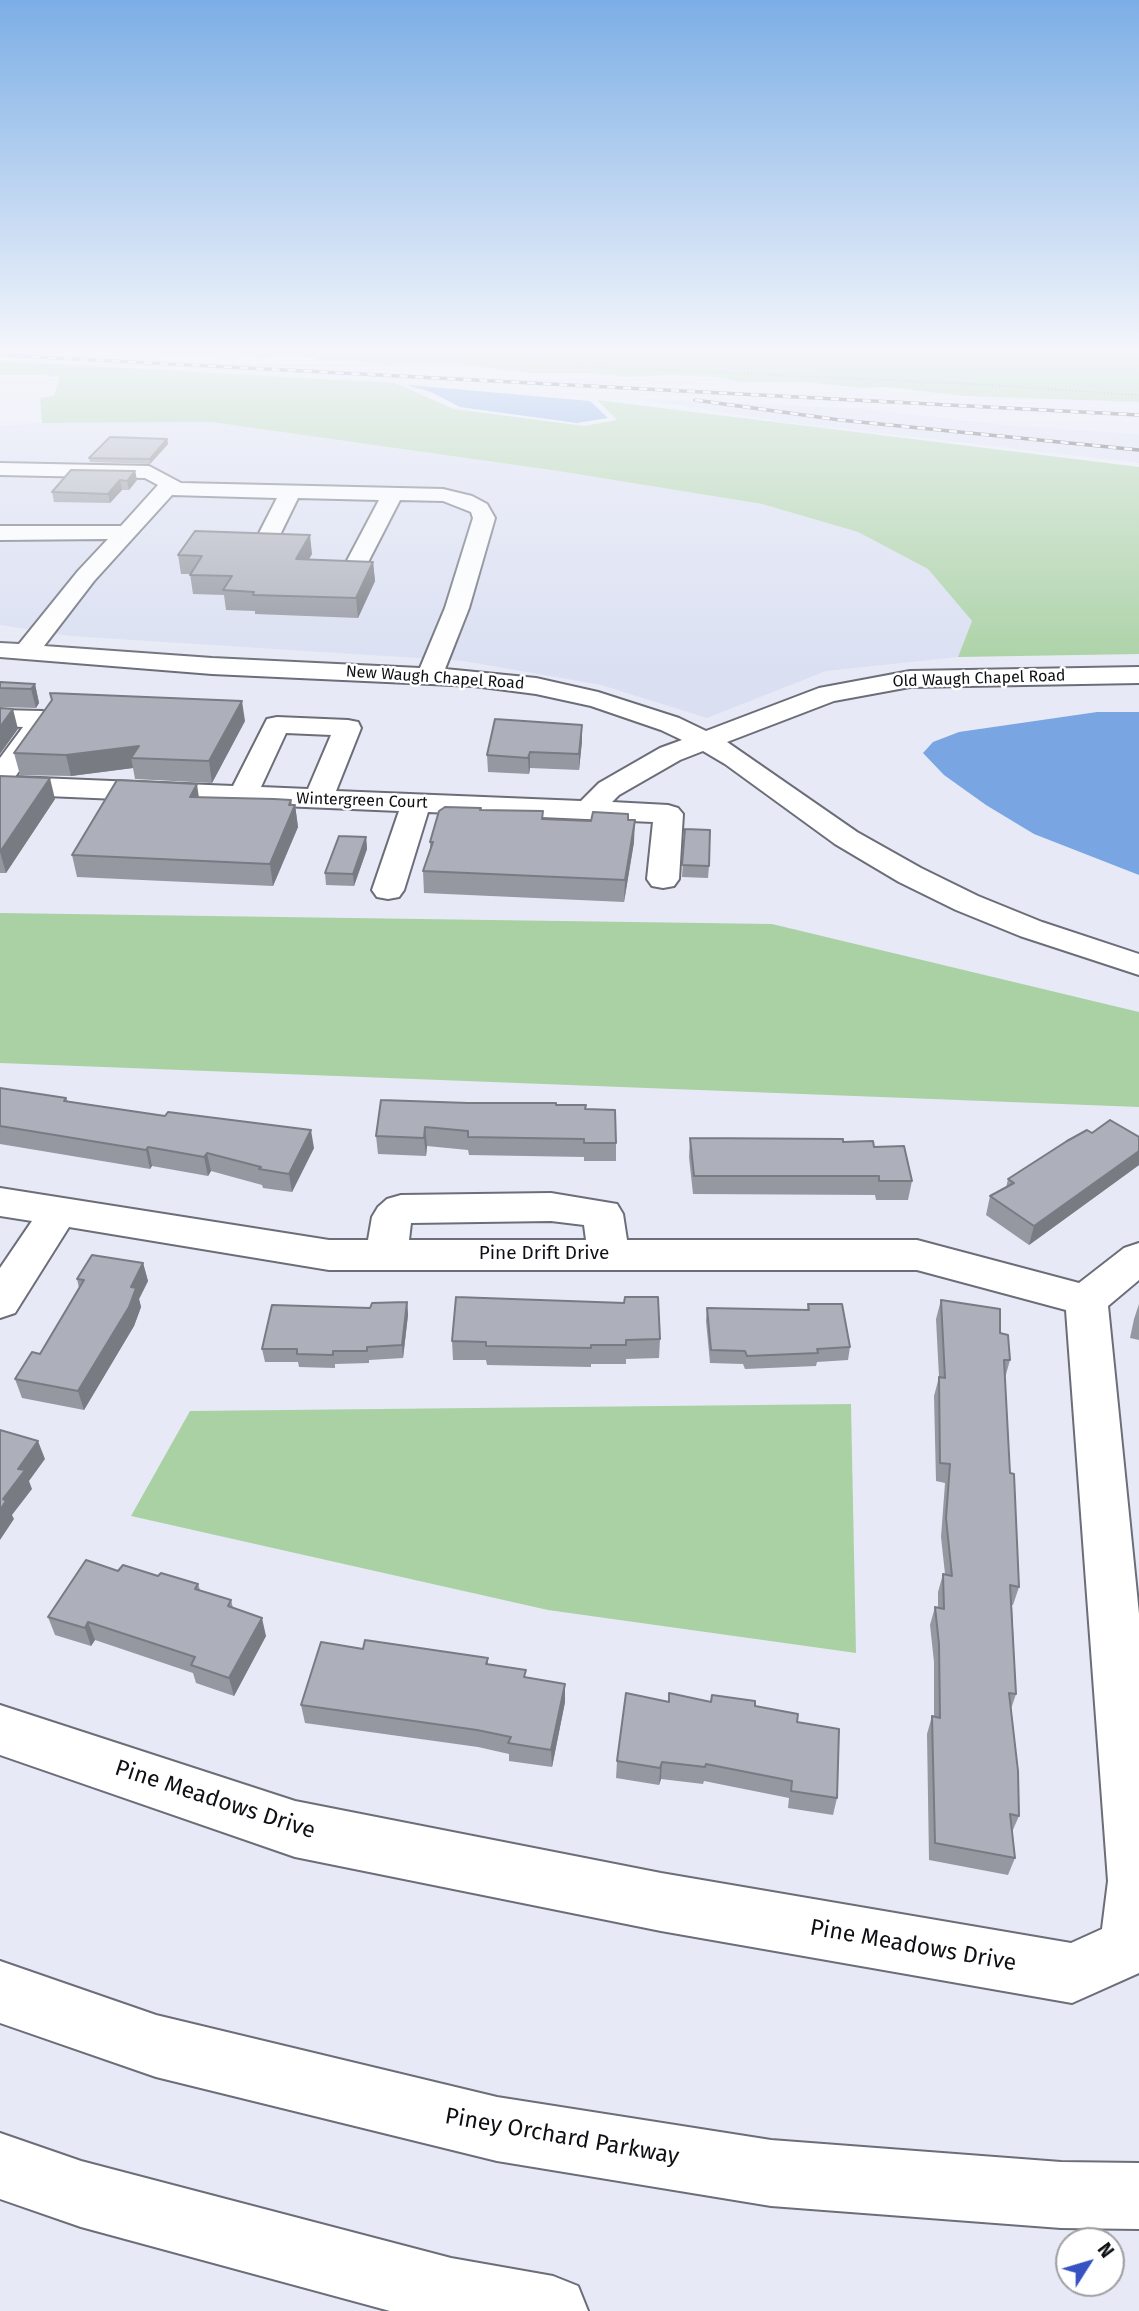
<!DOCTYPE html>
<html>
<head>
<meta charset="utf-8">
<style>
	body { margin:0 }
	#map { position:relative; width:1139px; height:2311px; overflow:hidden; background:#e7eaf6; font-family:"Fira Sans",sans-serif }
	canvas { display:block }
	.north { position:absolute; left:1055px; top:2227px; width:70px; height:70px; box-sizing:border-box; background:#fff; border:2px solid #9f9fa1; border-radius:50%; rotate:53deg; font-size:19px; font-weight:700; line-height:28px; text-align:center; color:#0f1014 }
	.north::after { content:''; display:block; margin:auto; width:24px; height:32px; background:#3652c3; clip-path:polygon(50% 0,100% 100%,50% 72%,0 100%) }
</style>
</head>
<body>
<div id="map">
<canvas width="1139" height="2311"></canvas>
<div class="north">N</div>
</div>
<script>
const ctx = document.querySelector('canvas').getContext('2d');
ctx.lineJoin = 'round';
function fillPath(path, color) { ctx.fillStyle = color; ctx.fill(path, 'evenodd'); }
const shape = rows => new Path2D(rows.map(r => 'M' + r).join(''));
function trace(path, color, width, dash) { ctx.strokeStyle = color; ctx.lineWidth = width; ctx.lineCap = dash ? 'butt' : 'round'; ctx.setLineDash(dash || []); ctx.stroke(path); }
function drawText(font, color, halo, rows, align = 'center') {
  ctx.font = font + ' "Fira Sans",sans-serif'; ctx.lineWidth = 5; ctx.setLineDash([]); ctx.textBaseline = 'middle'; ctx.strokeStyle = halo; ctx.fillStyle = color; for (const [text, x, y, turn = 0] of rows) {
    ctx.save(); ctx.translate(x, y); ctx.rotate((+turn || 0) * Math.PI / 180); ctx.textAlign = isNaN(turn) ? turn : align; if (halo) ctx.strokeText(text, 0, 0); ctx.fillText(text, 0, 0); ctx.restore();
  }
}
const built = shape([
	[632,398,866,409,1004,425,1139,434,1139,463,784,422],
	[211,422,558,471,762,504,858,532,928,569,972,621,958,657,826,671,707,718,601,685,464,661,70,636,0,625,0,426,42,423]
]);
const green = shape([
	[114,349,302,352,326,350,323,349,1139,349,1139,402,963,396,886,387,862,388,803,382,740,382,719,377,671,375,630,377,588,373,532,373,449,363,383,364,341,360,321,361,309,357,282,355,257,359,243,353,231,352,187,355],
	[0,361,395,383,454,409,584,426,617,420,597,400,1139,467,1139,654,958,657,972,621,928,569,858,532,762,504,558,471,211,422,42,423,40,398,54,396,60,377,44,375,0,375],
	[0,913,772,924,1139,1012,1139,1107,0,1063],
	[851,1404,856,1653,548,1610,131,1516,190,1411]
]);
const water = shape([
	[410,385,590,401,608,418,577,423,460,407,431,392,409,386],
	[1097,712,1139,712,1139,875,1034,834,986,805,944,775,923,753,933,742,959,732]
]);
const path = shape([
	[524,349,540,360,576,366,973,384,1139,395]
]);
const minor = shape([
	[0,463,149,466,181,483,443,489,472,496,487,504,495,518,469,608,445,669,536,678,598,692,679,718,706,731,819,688,910,671,1139,667,1139,683,910,687,834,701,727,742,857,832,921,868,978,896,1042,922,1139,954,1139,975,1020,936,956,910,899,882,835,844,725,764,703,751,680,760,619,795,612,802,668,805,678,808,683,814,679,879,674,886,663,888,652,886,647,879,653,822,428,812,404,890,399,897,388,899,377,897,372,890,399,811,0,794,0,758,23,727,0,726,0,710,42,711,51,713,55,719,15,777,233,786,267,719,277,717,348,720,358,722,361,728,336,791,581,801,599,783,660,748,682,740,661,730,591,706,536,694,474,686,212,674,0,657,0,643,19,644,78,571,108,539,0,540,0,526,121,526,158,485,145,478,0,475,0,463],
	[172,495,277,498,255,541,258,546,266,548,274,546,277,541,298,498,379,500,342,570,345,575,353,577,361,575,364,570,400,500,443,501,471,512,473,518,445,608,420,668,212,658,44,646,94,581,172,495],
	[286,733,331,735,308,789,261,787,286,733],
	[0,1188,329,1240,368,1240,372,1217,378,1207,387,1199,401,1195,551,1193,617,1204,623,1214,627,1240,917,1240,1079,1283,1124,1248,1139,1243,1139,1280,1108,1306,1139,1614,1139,1973,1072,2003,661,1931,295,1857,0,1755,0,1705,295,1801,661,1873,1071,1943,1102,1929,1108,1881,1066,1310,917,1270,329,1270,69,1227,15,1313,0,1318,0,1268,32,1221,0,1216,0,1188],
	[551,1221,584,1225,586,1240,409,1240,411,1223,551,1221],
	[0,1961,156,2015,497,2097,771,2140,1061,2162,1139,2163,1139,2229,1061,2228,771,2206,497,2161,156,2077,0,2023,0,1961],
	[0,2133,81,2161,451,2258,553,2276,578,2286,588,2311,390,2311,81,2227,0,2199,0,2133]
]);
const rail = shape([
	[0,355,1139,415],
	[695,400,840,420,1139,450]
]);
const wall = shape([
	[167,439,168,444,150,464,90,462,89,458],
	[135,471,137,480,129,490,122,490,110,503,54,502,52,492],
	[312,554,308,560,373,562,375,581,358,618,255,614,255,611,226,610,224,595,193,594,190,574,181,574,178,555],
	[0,682,35,684,39,703,36,708,0,707],
	[50,693,245,721,212,783,135,779,133,768,71,776,20,775,14,753,52,701],
	[582,741,579,770,530,768,529,774,488,772,487,755],
	[0,776,55,799,6,873,0,873],
	[199,797,295,805,298,827,273,886,77,877,72,855],
	[481,810,543,819,591,821,628,820,634,842,624,902,424,893,423,871,430,850,430,842],
	[685,829,709,866,708,878,682,877],
	[366,837,367,849,354,886,326,885,325,873],
	[0,1088,66,1098,68,1102,314,1148,292,1192,263,1188,262,1185,211,1171,208,1176,152,1166,150,1169,0,1144],
	[556,1105,585,1109,616,1143,616,1161,584,1161,584,1157,469,1155,468,1150,427,1146,426,1156,378,1154,376,1136],
	[1092,1133,1139,1137,1139,1165,1029,1245,986,1215,990,1196,1006,1188,1008,1179],
	[690,1138,843,1142,874,1147,912,1181,908,1200,876,1200,875,1195,693,1194,689,1157],
	[143,1263,148,1281,139,1299,141,1307,134,1326,84,1410,22,1398,15,1379,40,1354,79,1288,77,1279],
	[941,1300,1000,1333,1010,1360,1005,1378,1010,1473,1019,1587,1013,1605,1012,1605,1016,1694,1011,1709,1019,1816,1012,1832,1015,1858,1008,1875,929,1860,927,1734,932,1716,934,1717,934,1662,930,1625,935,1607,938,1607,938,1592,943,1574,945,1574,941,1537,945,1483,936,1481,934,1396,939,1377,936,1319],
	[407,1302,408,1315,403,1358,369,1360,369,1363,335,1364,335,1368,299,1367,298,1362,265,1362,262,1349,370,1308],
	[808,1304,850,1347,848,1360,817,1362,816,1366,745,1369,743,1364,710,1363,706,1321,707,1308,807,1310],
	[1139,1304,1139,1340,1130,1338,1134,1319],
	[660,1339,659,1358,626,1359,626,1364,591,1364,591,1367,487,1365,486,1360,453,1360,452,1341],
	[118,1571,158,1576,198,1584,200,1590,231,1600,233,1608,266,1636,234,1696,196,1683,193,1673,95,1640,91,1646,55,1635,48,1617],
	[363,1649,488,1658,488,1664,526,1678,565,1702,552,1767,509,1761,509,1754,478,1747,305,1723,301,1705],
	[669,1693,711,1702,755,1706,797,1722,837,1798,833,1815,788,1808,789,1798,704,1781,703,1784,661,1779,659,1785,616,1778,617,1761,669,1702]
]);
const shadedWall = shape([
	[167,439,168,444,150,464,150,459],
	[135,471,137,480,129,490,127,481],
	[120,480,122,490,110,503,108,494],
	[310,535,312,554,298,578,296,559],
	[373,562,375,581,358,618,356,598],
	[35,684,39,703,36,708,31,689],
	[242,701,245,721,212,783,209,761],
	[13,709,18,729,0,754,0,727],
	[582,725,582,741,579,770,579,754],
	[139,746,131,758,133,768,71,776,66,755],
	[530,752,530,768,529,774,528,758],
	[50,778,55,799,6,873,0,852],
	[197,784,200,805,190,797],
	[291,800,293,811,295,805,298,827,273,886,270,864],
	[635,820,634,842,624,902,625,880],
	[366,837,367,849,354,886,353,874],
	[425,1127,427,1146,426,1156,424,1138],
	[311,1130,314,1148,292,1192,289,1174],
	[148,1147,152,1166,150,1169,146,1150],
	[1139,1151,1139,1165,1029,1245,1034,1226],
	[207,1153,211,1171,208,1176,204,1157],
	[143,1263,148,1281,139,1299,141,1307,134,1326,84,1410,78,1391],
	[407,1302,408,1315,403,1358,402,1345],
	[38,1441,45,1459,29,1481,32,1489,12,1515,14,1519,0,1540,0,1510,3,1499,18,1469],
	[262,1618,266,1636,234,1696,229,1678],
	[88,1622,95,1640,91,1646,85,1628],
	[565,1684,565,1702,552,1767,551,1750],
	[662,1762,661,1779,659,1785,660,1768]
]);
const building = shape([
	[110,437,167,439,150,459,89,458,110,437],
	[71,470,135,471,127,481,120,480,108,494,52,492,71,470],
	[195,531,310,535,296,559,373,562,356,598,253,595,254,592,223,590,232,576,190,575,202,556,178,555,195,531],
	[0,682,35,684,31,689,0,688,0,682],
	[50,693,242,701,209,761,131,758,139,746,66,755,14,753,52,700,50,693],
	[0,708,13,709,0,727,0,708],
	[495,719,582,725,579,754,530,752,528,758,487,755,495,719],
	[0,776,50,778,0,852,0,776],
	[117,780,197,784,190,797,274,799,291,800,289,805,295,805,270,864,72,855,117,780],
	[445,807,481,808,480,810,543,811,542,819,591,821,593,812,628,814,628,820,635,820,625,880,423,871,433,842,430,842,439,811,445,807],
	[685,829,710,830,709,866,682,865,685,829],
	[339,836,366,837,353,874,325,873,339,836],
	[0,1088,66,1098,64,1101,138,1112,165,1116,168,1112,311,1130,289,1174,259,1169,261,1167,207,1153,204,1157,148,1147,146,1150,0,1126,0,1088],
	[381,1100,468,1103,556,1103,556,1105,586,1105,585,1109,615,1110,616,1143,584,1143,584,1139,468,1137,468,1131,425,1127,424,1138,376,1136,381,1100],
	[1110,1120,1139,1137,1139,1151,1034,1226,990,1196,1014,1183,1008,1179,1067,1141,1087,1130,1092,1133,1110,1120],
	[690,1138,843,1139,843,1142,873,1141,874,1147,904,1146,912,1181,879,1181,879,1176,694,1176,690,1138],
	[92,1255,143,1263,131,1287,136,1288,129,1307,78,1391,15,1379,32,1352,40,1354,84,1280,77,1279,92,1255],
	[456,1297,624,1303,625,1297,658,1297,660,1339,626,1340,626,1345,591,1345,591,1348,486,1346,486,1342,452,1341,456,1297],
	[941,1300,1000,1309,1000,1333,1008,1335,1010,1360,1004,1360,1010,1473,1014,1474,1019,1587,1010,1585,1016,1694,1009,1693,1018,1771,1019,1816,1010,1814,1015,1858,935,1843,932,1716,940,1718,939,1644,935,1607,944,1609,943,1574,952,1576,946,1518,950,1464,940,1463,939,1377,945,1378,941,1300],
	[407,1302,402,1345,367,1347,367,1351,333,1351,333,1355,297,1354,297,1349,262,1349,272,1305,370,1308,372,1303,407,1302],
	[808,1304,842,1304,850,1347,817,1349,818,1353,747,1356,745,1351,711,1350,707,1308,809,1310,808,1304],
	[0,1430,38,1441,18,1469,25,1470,3,1499,6,1501,0,1510,0,1430],
	[86,1560,118,1571,123,1565,158,1576,161,1573,198,1584,195,1589,231,1600,228,1606,262,1618,229,1678,191,1665,195,1657,88,1622,85,1628,48,1617,86,1560],
	[365,1640,488,1658,486,1664,526,1670,524,1677,565,1684,551,1750,508,1743,511,1737,477,1730,301,1705,321,1642,363,1649,365,1640],
	[626,1693,669,1702,669,1693,711,1702,712,1695,755,1701,755,1706,798,1714,797,1722,839,1729,837,1798,791,1791,792,1781,706,1764,705,1767,662,1762,660,1768,617,1761,626,1693]
]);
const farStreetnames = [
	["New Waugh Chapel Road",435,678,4],
	["Old Waugh Chapel Road",979,679,-2],
	["Wintergreen Court",362,801,2]
];
const streetNames = [
	["Pine Drift Drive",544,1254]
];
const nearStreetnames = [
	["Pine Meadows Drive",215,1800,18],
	["Pine Meadows Drive",913,1946,10],
	["Piney Orchard Parkway",562,2137,10]
];
fillPath(built, '#dadff2');
fillPath(green, '#aad1a4');
fillPath(water, '#7aa5e3');
trace(minor, '#6b6e78', 4);
trace(path, '#7f818a', 2, [1, 2.5]);
fillPath(minor, '#fff');
trace(rail, '#414248', 3.5);
trace(rail, '#fff', 2.5, [8]);
fillPath(wall, '#9597a1');
fillPath(shadedWall, '#797b83');
fillPath(building, '#adb0bb');
trace(building, '#797b83', 2);
const sky = ctx.createLinearGradient(0, 0, 0, 673);
sky.addColorStop(0, '#7caee6');
sky.addColorStop(0.52, '#f4f6fb');
sky.addColorStop(1, '#f4f6fb00');
ctx.fillStyle = sky;
ctx.fillRect(0, 0, 1139, 673);
drawText('16px', '#0f1014', '#fff', farStreetnames);
drawText('19px', '#0f1014', '#fff', streetNames);
drawText('23px', '#0f1014', '#fff', nearStreetnames);
</script>
</body>
</html>
